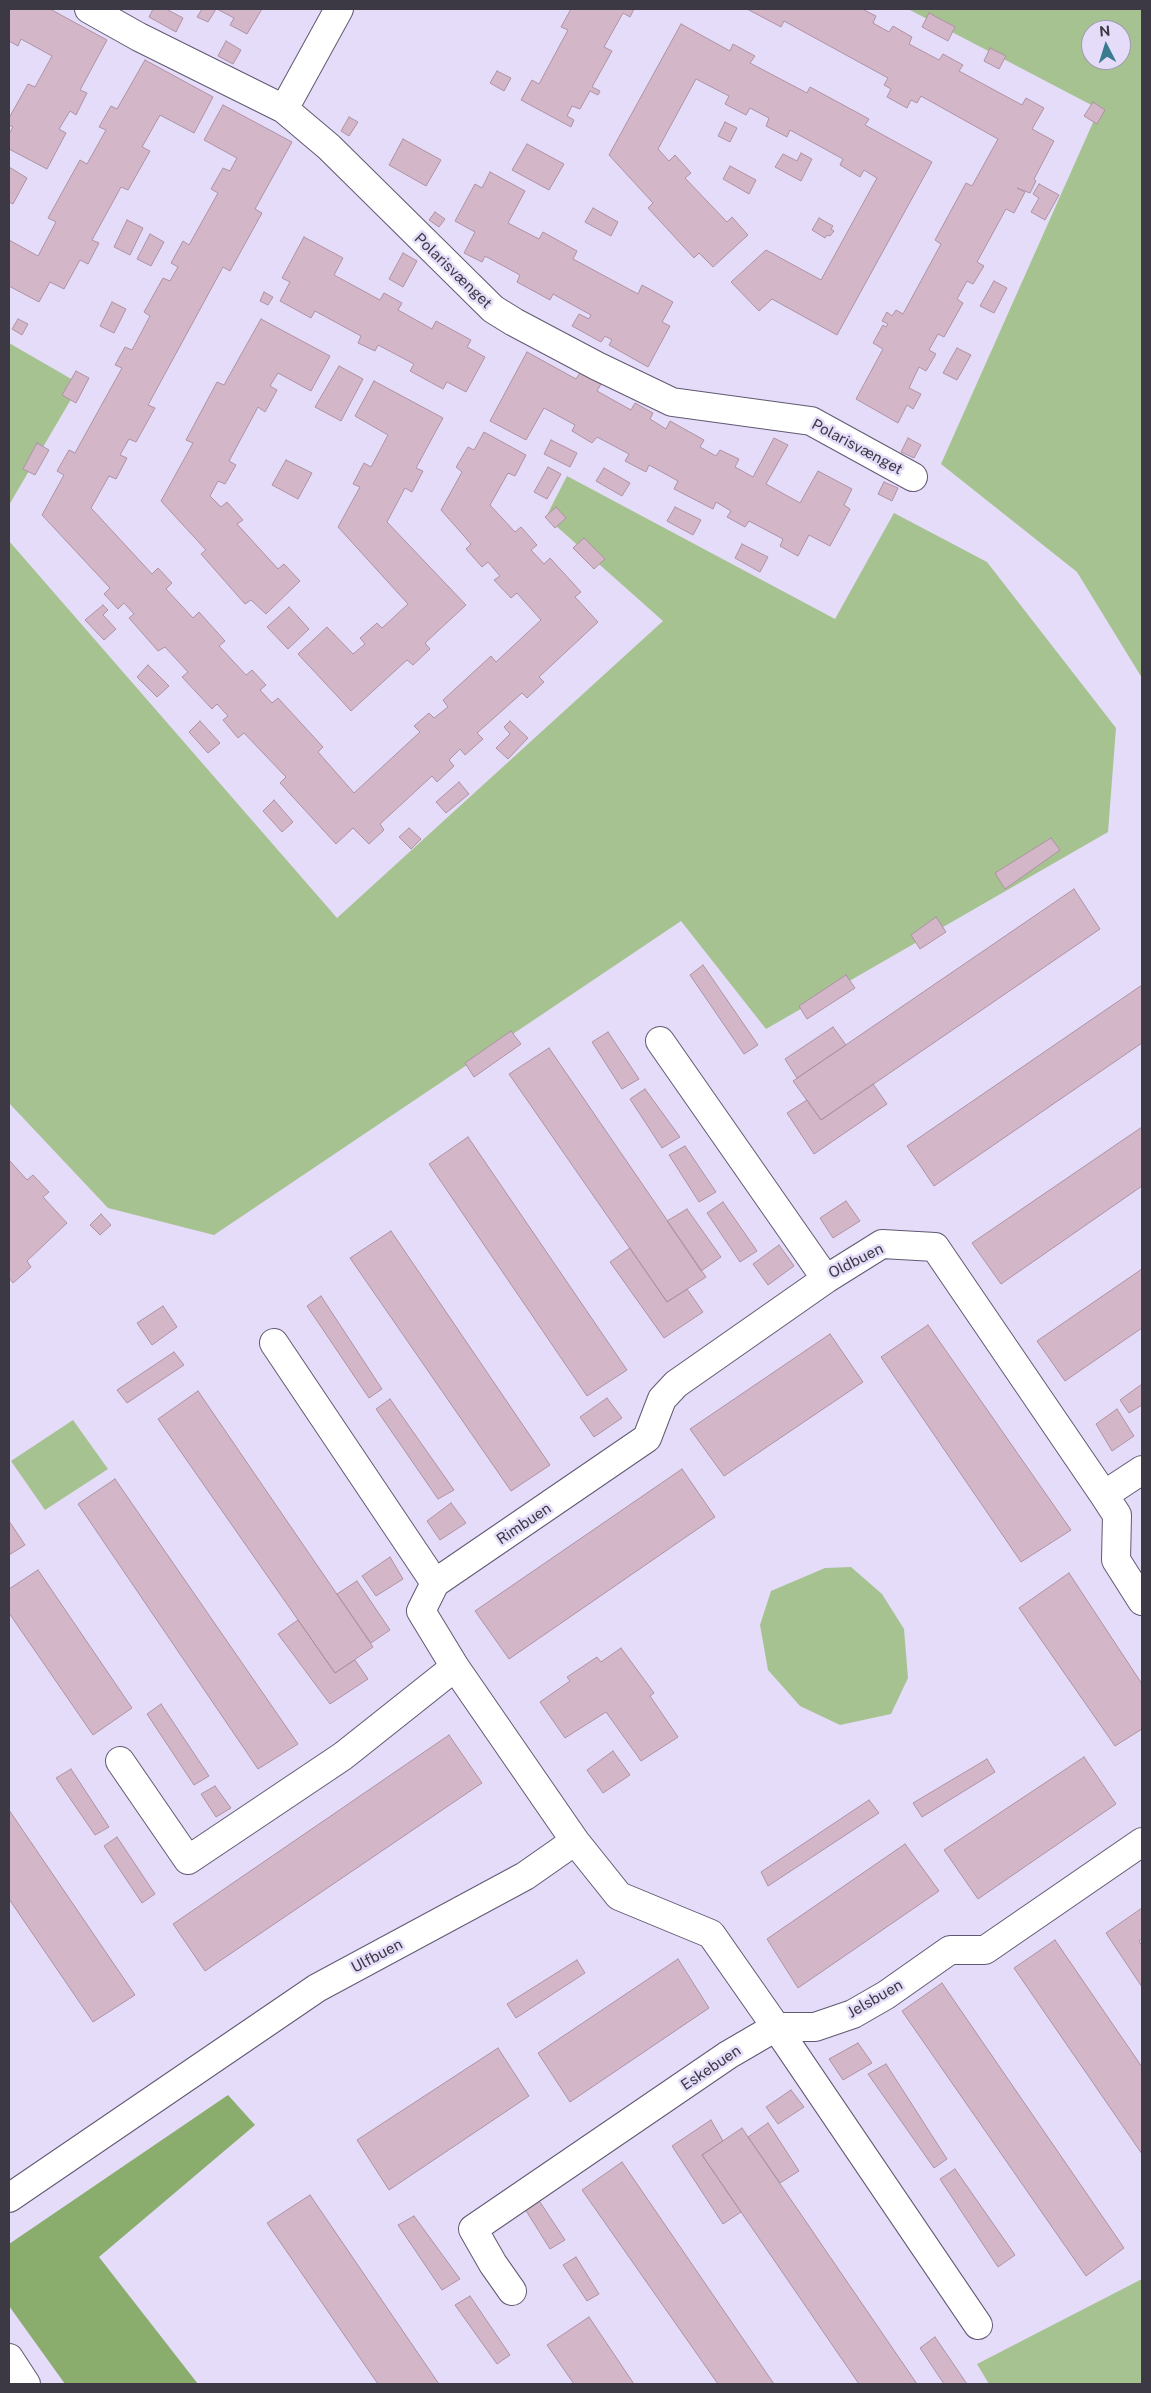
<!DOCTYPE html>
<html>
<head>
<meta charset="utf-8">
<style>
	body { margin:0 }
	#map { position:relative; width:1151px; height:2393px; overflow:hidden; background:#e5dcf9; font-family:"Public Sans",sans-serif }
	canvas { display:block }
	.frame { position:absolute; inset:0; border:10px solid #3c3944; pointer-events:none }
	.north { position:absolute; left:1081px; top:20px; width:50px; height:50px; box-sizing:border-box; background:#e5dcf9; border:1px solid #a19bb1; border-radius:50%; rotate:355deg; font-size:14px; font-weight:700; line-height:20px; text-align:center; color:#3c3944 }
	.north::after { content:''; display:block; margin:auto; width:18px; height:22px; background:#3b7b8f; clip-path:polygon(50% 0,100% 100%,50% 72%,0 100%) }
</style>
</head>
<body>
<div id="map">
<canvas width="1151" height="2393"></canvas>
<div class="frame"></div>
<div class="north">N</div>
</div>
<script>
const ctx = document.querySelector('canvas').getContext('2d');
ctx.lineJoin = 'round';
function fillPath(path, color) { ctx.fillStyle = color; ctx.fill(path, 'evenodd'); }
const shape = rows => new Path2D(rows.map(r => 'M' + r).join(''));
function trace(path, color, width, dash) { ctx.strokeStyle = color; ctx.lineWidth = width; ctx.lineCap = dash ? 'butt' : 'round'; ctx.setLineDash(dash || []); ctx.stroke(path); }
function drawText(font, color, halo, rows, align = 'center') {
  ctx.font = font + ' "Public Sans",sans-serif'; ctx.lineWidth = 5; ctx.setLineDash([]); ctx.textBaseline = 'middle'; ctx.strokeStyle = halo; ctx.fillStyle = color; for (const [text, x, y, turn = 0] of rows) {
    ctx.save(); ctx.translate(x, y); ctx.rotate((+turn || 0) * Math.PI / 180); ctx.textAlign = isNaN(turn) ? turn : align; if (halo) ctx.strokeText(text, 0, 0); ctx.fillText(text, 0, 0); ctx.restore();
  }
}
const green = shape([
	[908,9,1142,9,1142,678,1077,572,941,464,1099,109],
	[1091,30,1121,30,1121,60,1091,60],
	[9,343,80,384,9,505],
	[567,476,835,619,894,513,987,562,1116,728,1108,832,766,1029,681,921,214,1235,108,1208,9,1103,9,541,337,918,663,621,546,517],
	[73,1420,108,1469,45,1510,11,1461],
	[851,1567,882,1594,904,1629,908,1678,891,1714,840,1725,800,1706,768,1670,760,1625,771,1591,825,1568],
	[1142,2279,1142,2384,989,2384,977,2364]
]);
const forest = shape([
	[228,2095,255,2125,99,2257,198,2384,65,2384,9,2306,9,2244]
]);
const building = shape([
	[9,9,50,9,107,40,80,90,87,93,76,115,70,111,59,129,66,133,47,169,9,149,9,134,13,127,9,125,9,118,28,84,35,87,52,56,21,39,18,46,9,41,9,9],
	[153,9,166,9,183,18,176,32,149,17,153,9],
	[202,9,216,9,208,22,197,17,202,9],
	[217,9,262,9,247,34,230,25,234,18,217,9],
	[571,9,634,9,630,17,623,13,604,47,612,51,592,87,600,91,598,95,590,91,580,109,572,106,567,116,574,120,571,127,521,100,532,80,539,84,568,30,561,27,571,9],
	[747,9,862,9,876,16,873,23,889,32,893,26,912,37,909,44,939,60,943,54,963,65,959,71,1022,105,1026,98,1044,108,1032,129,1054,141,1034,179,1036,181,1030,193,1017,188,1025,192,1014,213,1006,209,977,262,984,266,973,284,967,281,957,299,963,303,944,337,938,334,929,350,936,354,926,371,919,367,909,388,921,394,913,409,907,405,898,423,856,399,883,349,873,343,883,325,886,327,888,324,882,321,887,312,892,316,896,310,903,314,941,244,935,240,966,183,972,186,998,139,921,96,917,103,911,100,907,108,887,97,891,89,884,85,888,78,784,21,781,27,747,9],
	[929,13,955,27,948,41,922,27,929,13],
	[681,24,730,51,733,44,755,56,750,63,807,93,810,87,869,119,865,125,932,162,837,335,772,299,759,311,731,282,766,250,821,280,877,178,864,170,860,177,840,165,843,159,790,130,787,137,766,126,769,118,750,108,746,115,725,104,729,96,696,79,658,149,669,161,675,155,691,173,685,178,727,222,732,217,748,235,713,267,699,253,694,258,648,208,653,203,609,155,681,24],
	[226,41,241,50,233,64,218,56,226,41],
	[990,48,1006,56,999,69,984,61,990,48],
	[145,60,213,97,194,133,160,115,142,147,150,151,128,190,121,187,92,240,99,243,88,264,80,260,64,289,50,282,39,302,9,286,9,240,38,256,56,222,48,218,80,160,87,164,106,130,99,127,111,106,117,109,145,60],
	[497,71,511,78,504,91,490,83,497,71],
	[1093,102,1105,110,1097,124,1084,116,1093,102],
	[223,105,292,142,255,209,262,213,230,271,223,267,148,405,155,408,136,442,129,439,120,455,127,458,116,479,109,476,91,508,152,574,158,568,172,583,166,589,193,618,199,612,225,641,219,646,246,675,252,670,266,685,260,690,272,703,278,698,323,747,318,752,354,793,420,732,414,726,429,713,434,718,448,707,443,700,491,656,496,662,541,620,517,593,511,598,494,580,500,576,488,562,482,567,466,549,471,544,441,510,462,472,456,467,468,447,474,450,484,432,526,455,515,476,508,473,490,505,515,532,521,527,537,545,531,550,544,564,550,558,581,592,575,597,598,622,539,677,544,682,527,698,522,693,477,733,483,739,465,755,460,749,449,760,454,766,437,782,432,776,380,824,384,830,369,844,353,828,336,844,280,783,286,777,244,733,238,738,223,720,228,716,217,704,212,709,182,677,188,672,165,647,158,651,129,618,134,614,124,603,118,609,104,594,110,588,42,515,64,475,57,471,69,450,75,453,122,368,115,365,125,347,132,350,150,316,144,312,163,278,170,281,178,267,171,263,183,241,189,245,218,193,211,189,223,168,230,171,237,158,204,140,223,105],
	[349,117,358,122,349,136,341,131,349,117],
	[725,122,737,128,730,142,718,136,725,122],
	[403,139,441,160,426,186,389,165,403,139],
	[527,144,564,164,549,190,512,170,527,144],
	[801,153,812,159,801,181,775,167,783,154,797,161,801,153],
	[730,166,756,180,749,194,723,179,730,166],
	[9,167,27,178,13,204,9,202,9,167],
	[490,172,525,191,508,223,539,239,543,232,577,251,573,259,638,294,642,285,673,302,662,322,670,326,648,367,609,345,612,340,605,336,601,342,572,326,579,314,589,319,591,315,553,294,550,300,517,282,520,275,485,256,482,262,464,253,475,232,455,221,475,184,482,188,490,172],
	[1039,184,1059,195,1045,220,1031,212,1039,198,1033,194,1039,184],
	[593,208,618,222,611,236,585,222,593,208],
	[435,212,445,219,439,227,429,220,435,212],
	[819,218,833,226,831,229,834,231,830,236,827,235,825,238,812,230,819,218],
	[127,220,143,228,130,255,114,247,127,220],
	[150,234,164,242,151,266,137,259,150,234],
	[304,237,343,258,334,275,380,300,384,293,402,303,398,310,432,329,436,321,471,340,467,347,485,357,466,392,447,382,443,389,410,371,414,364,378,345,375,351,358,343,361,336,315,311,311,318,280,301,290,282,282,278,304,237],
	[403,253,417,261,403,287,389,279,403,253],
	[994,281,1007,288,994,313,980,306,994,281],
	[264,292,273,297,268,305,260,301,264,292],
	[112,302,126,309,114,333,100,326,112,302],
	[18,319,28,324,22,335,12,329,18,319],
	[261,319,330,356,311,391,278,373,270,386,277,390,265,412,258,407,229,461,236,465,225,484,218,481,210,496,221,507,227,502,243,520,237,524,278,569,284,564,300,581,266,614,251,600,245,604,201,554,206,550,161,501,193,443,186,440,217,382,224,385,261,319],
	[957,348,971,355,957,380,943,373,957,348],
	[527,352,576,379,580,373,601,384,597,391,631,410,635,403,653,413,650,419,666,429,670,421,704,440,700,447,716,456,720,450,739,459,735,467,753,477,774,438,788,445,766,484,800,503,818,471,852,489,844,505,850,509,830,546,809,535,798,556,780,546,783,539,749,521,745,527,727,517,731,511,716,502,713,509,674,489,678,481,649,465,646,472,625,461,629,454,597,437,592,443,572,431,575,425,544,408,526,440,490,421,527,352],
	[339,366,363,379,341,421,315,407,339,366],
	[76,371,89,378,76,403,62,395,76,371],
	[374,381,443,418,416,468,423,471,412,492,405,488,387,522,466,605,425,643,430,649,413,665,407,660,351,711,298,654,327,627,353,654,365,644,360,638,377,623,382,628,408,604,338,527,360,487,353,484,364,463,371,467,388,435,355,416,374,381],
	[908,438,921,445,914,458,901,452,908,438],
	[551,440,577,453,570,467,544,454,551,440],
	[37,443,49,450,35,475,23,469,37,443],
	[286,460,312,473,298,499,272,485,286,460],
	[548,467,561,474,547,499,534,492,548,467],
	[604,468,630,483,622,496,596,481,604,468],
	[884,482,898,488,892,501,878,494,884,482],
	[556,507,566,518,555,528,545,517,556,507],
	[675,507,701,520,693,535,667,521,675,507],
	[584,538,605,559,594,569,573,548,584,538],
	[742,544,768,557,760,572,735,558,742,544],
	[103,605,108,610,103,615,116,629,104,640,85,620,103,605],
	[289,607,309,629,288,649,267,627,289,607],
	[148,665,169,686,157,697,137,677,148,665],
	[200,721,220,743,208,753,189,732,200,721],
	[510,721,528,738,508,759,496,748,510,734,504,727,510,721],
	[459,782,469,794,446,813,436,802,459,782],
	[274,800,293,822,282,832,263,811,274,800],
	[409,828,421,839,411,849,399,837,409,828],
	[1051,838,1060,850,1005,889,995,873,1051,838],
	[1074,889,1100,929,821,1120,793,1081,1074,889],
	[936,917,946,932,920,949,911,935,936,917],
	[703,965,758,1045,744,1054,690,975,703,965],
	[846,975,855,988,807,1019,799,1006,846,975],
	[1142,985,1142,1043,934,1186,907,1146,1142,985],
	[833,1027,846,1045,797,1078,785,1059,833,1027],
	[511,1031,521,1044,474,1077,465,1063,511,1031],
	[608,1032,639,1079,622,1089,592,1042,608,1032],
	[549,1048,706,1277,667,1302,509,1074,549,1048],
	[873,1084,887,1104,814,1154,787,1113,807,1100,821,1120,873,1084],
	[645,1089,680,1137,662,1148,630,1099,645,1089],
	[1142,1127,1142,1186,1001,1284,972,1243,1142,1127],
	[468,1137,627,1370,587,1396,429,1164,468,1137],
	[685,1146,716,1192,699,1202,669,1155,685,1146],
	[9,1160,27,1180,33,1175,49,1192,43,1197,67,1223,27,1261,31,1267,13,1283,9,1278,9,1160],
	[846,1201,860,1221,833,1238,820,1218,846,1201],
	[723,1202,757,1251,740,1262,707,1213,723,1202],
	[687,1209,721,1257,701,1271,667,1221,687,1209],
	[101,1214,111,1225,100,1235,90,1225,101,1214],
	[391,1231,550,1465,511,1491,350,1258,391,1231],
	[779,1245,794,1266,768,1285,753,1264,779,1245],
	[630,1248,667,1302,687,1289,703,1312,664,1338,610,1262,630,1248],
	[1142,1269,1142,1328,1065,1381,1037,1341,1142,1269],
	[321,1296,382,1389,369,1398,307,1306,321,1296],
	[163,1306,177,1327,152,1345,137,1323,163,1306],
	[928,1325,1071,1530,1021,1562,881,1357,928,1325],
	[830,1334,863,1382,724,1476,690,1429,830,1334],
	[174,1352,184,1365,127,1403,117,1390,174,1352],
	[1142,1384,1142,1405,1129,1413,1120,1400,1142,1384],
	[198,1391,373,1647,335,1673,158,1419,198,1391],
	[607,1398,622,1418,594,1437,580,1417,607,1398],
	[390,1399,454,1490,438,1499,376,1409,390,1399],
	[1117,1409,1134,1436,1112,1451,1096,1424,1117,1409],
	[682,1469,715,1517,509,1659,475,1611,682,1469],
	[115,1479,298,1744,258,1769,78,1504,115,1479],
	[451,1503,466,1523,440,1540,427,1521,451,1503],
	[9,1521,25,1545,9,1555,9,1521],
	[390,1557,403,1579,376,1596,362,1576,390,1557],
	[38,1570,132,1708,93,1735,9,1613,9,1589,38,1570],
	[1069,1573,1142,1684,1142,1729,1115,1746,1019,1608,1069,1573],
	[357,1581,390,1630,371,1643,337,1594,357,1581],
	[298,1620,335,1673,355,1660,368,1679,330,1704,278,1634,298,1620],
	[621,1648,654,1693,650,1696,678,1737,641,1761,606,1712,565,1738,540,1702,570,1681,567,1677,597,1657,601,1662,621,1648],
	[161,1704,209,1776,194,1785,147,1714,161,1704],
	[449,1735,482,1783,205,1971,173,1924,449,1735],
	[613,1751,630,1775,603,1793,587,1770,613,1751],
	[1084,1757,1116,1804,978,1899,944,1850,1084,1757],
	[987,1759,995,1772,922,1817,913,1803,987,1759],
	[71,1769,109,1827,95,1835,56,1778,71,1769],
	[215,1786,231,1808,216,1817,201,1794,215,1786],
	[869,1800,879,1813,768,1886,761,1872,869,1800],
	[9,1810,135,1995,93,2022,9,1899,9,1810],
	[117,1837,155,1894,142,1903,104,1846,117,1837],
	[905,1844,939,1891,798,1988,767,1939,905,1844],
	[1142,1908,1142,1939,1139,1941,1142,1946,1142,1987,1106,1933,1142,1908],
	[1055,1940,1142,2067,1142,2154,1014,1968,1055,1940],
	[678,1959,709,2008,570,2102,538,2053,678,1959],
	[577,1960,585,1973,516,2018,507,2004,577,1960],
	[942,1983,1124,2248,1086,2276,902,2011,942,1983],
	[858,2043,872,2063,843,2080,829,2059,858,2043],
	[498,2048,529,2096,389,2190,357,2140,498,2048],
	[886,2064,947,2159,934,2168,868,2074,886,2064],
	[791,2090,804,2107,778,2124,766,2107,791,2090],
	[711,2120,723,2141,702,2155,741,2212,723,2224,672,2146,711,2120],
	[768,2123,799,2171,780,2183,748,2137,768,2123],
	[742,2128,748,2137,917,2384,859,2384,702,2155,742,2128],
	[622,2162,774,2384,718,2384,582,2190,622,2162],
	[955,2169,1015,2255,998,2267,940,2179,955,2169],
	[310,2195,439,2384,378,2384,267,2223,310,2195],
	[538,2199,565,2240,550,2249,525,2209,538,2199],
	[414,2216,460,2279,442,2290,398,2225,414,2216],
	[576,2257,599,2294,587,2301,563,2265,576,2257],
	[470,2296,510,2355,497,2364,455,2305,470,2296],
	[589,2317,634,2384,574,2384,547,2345,589,2317],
	[935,2337,967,2384,944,2384,920,2348,935,2337]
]);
const minor = shape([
	[89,9,139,37,284,109,329,147,493,309,514,322,597,366,672,402,811,421,913,477],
	[284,109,339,9],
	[660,1041,826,1279,882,1244,935,1247,1104,1495],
	[274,1343,435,1583,647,1438,662,1399,676,1384,826,1279],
	[1142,1470,1104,1495,1117,1515,1116,1560,1142,1601],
	[435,1583,421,1611,455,1667,575,1841,619,1896,711,1934,776,2027,728,2055,473,2229,493,2264,512,2291],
	[120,1761,188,1860,343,1756,455,1667],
	[9,2198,317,1988,525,1876,575,1841],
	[978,2325,776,2027,815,2027,853,2014,886,1995,950,1950,985,1950,1142,1842],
	[9,2358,26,2384]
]);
const streetNames = [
	["Polarisvænget",453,271,44],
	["Polarisvænget",857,447,28],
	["Oldbuen",856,1261,-27],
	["Rimbuen",524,1524,-34],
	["Ulfbuen",377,1956,-28],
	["Jelsbuen",875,1999,-30],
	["Eskebuen",711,2068,-34]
];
fillPath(green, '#a6c290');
fillPath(forest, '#8aad6d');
fillPath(building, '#d3b7c9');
trace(building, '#ae92a4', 1);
trace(minor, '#615972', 30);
trace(minor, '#fff', 28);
drawText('15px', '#3c3944', '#e5dcf9', streetNames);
</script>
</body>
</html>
